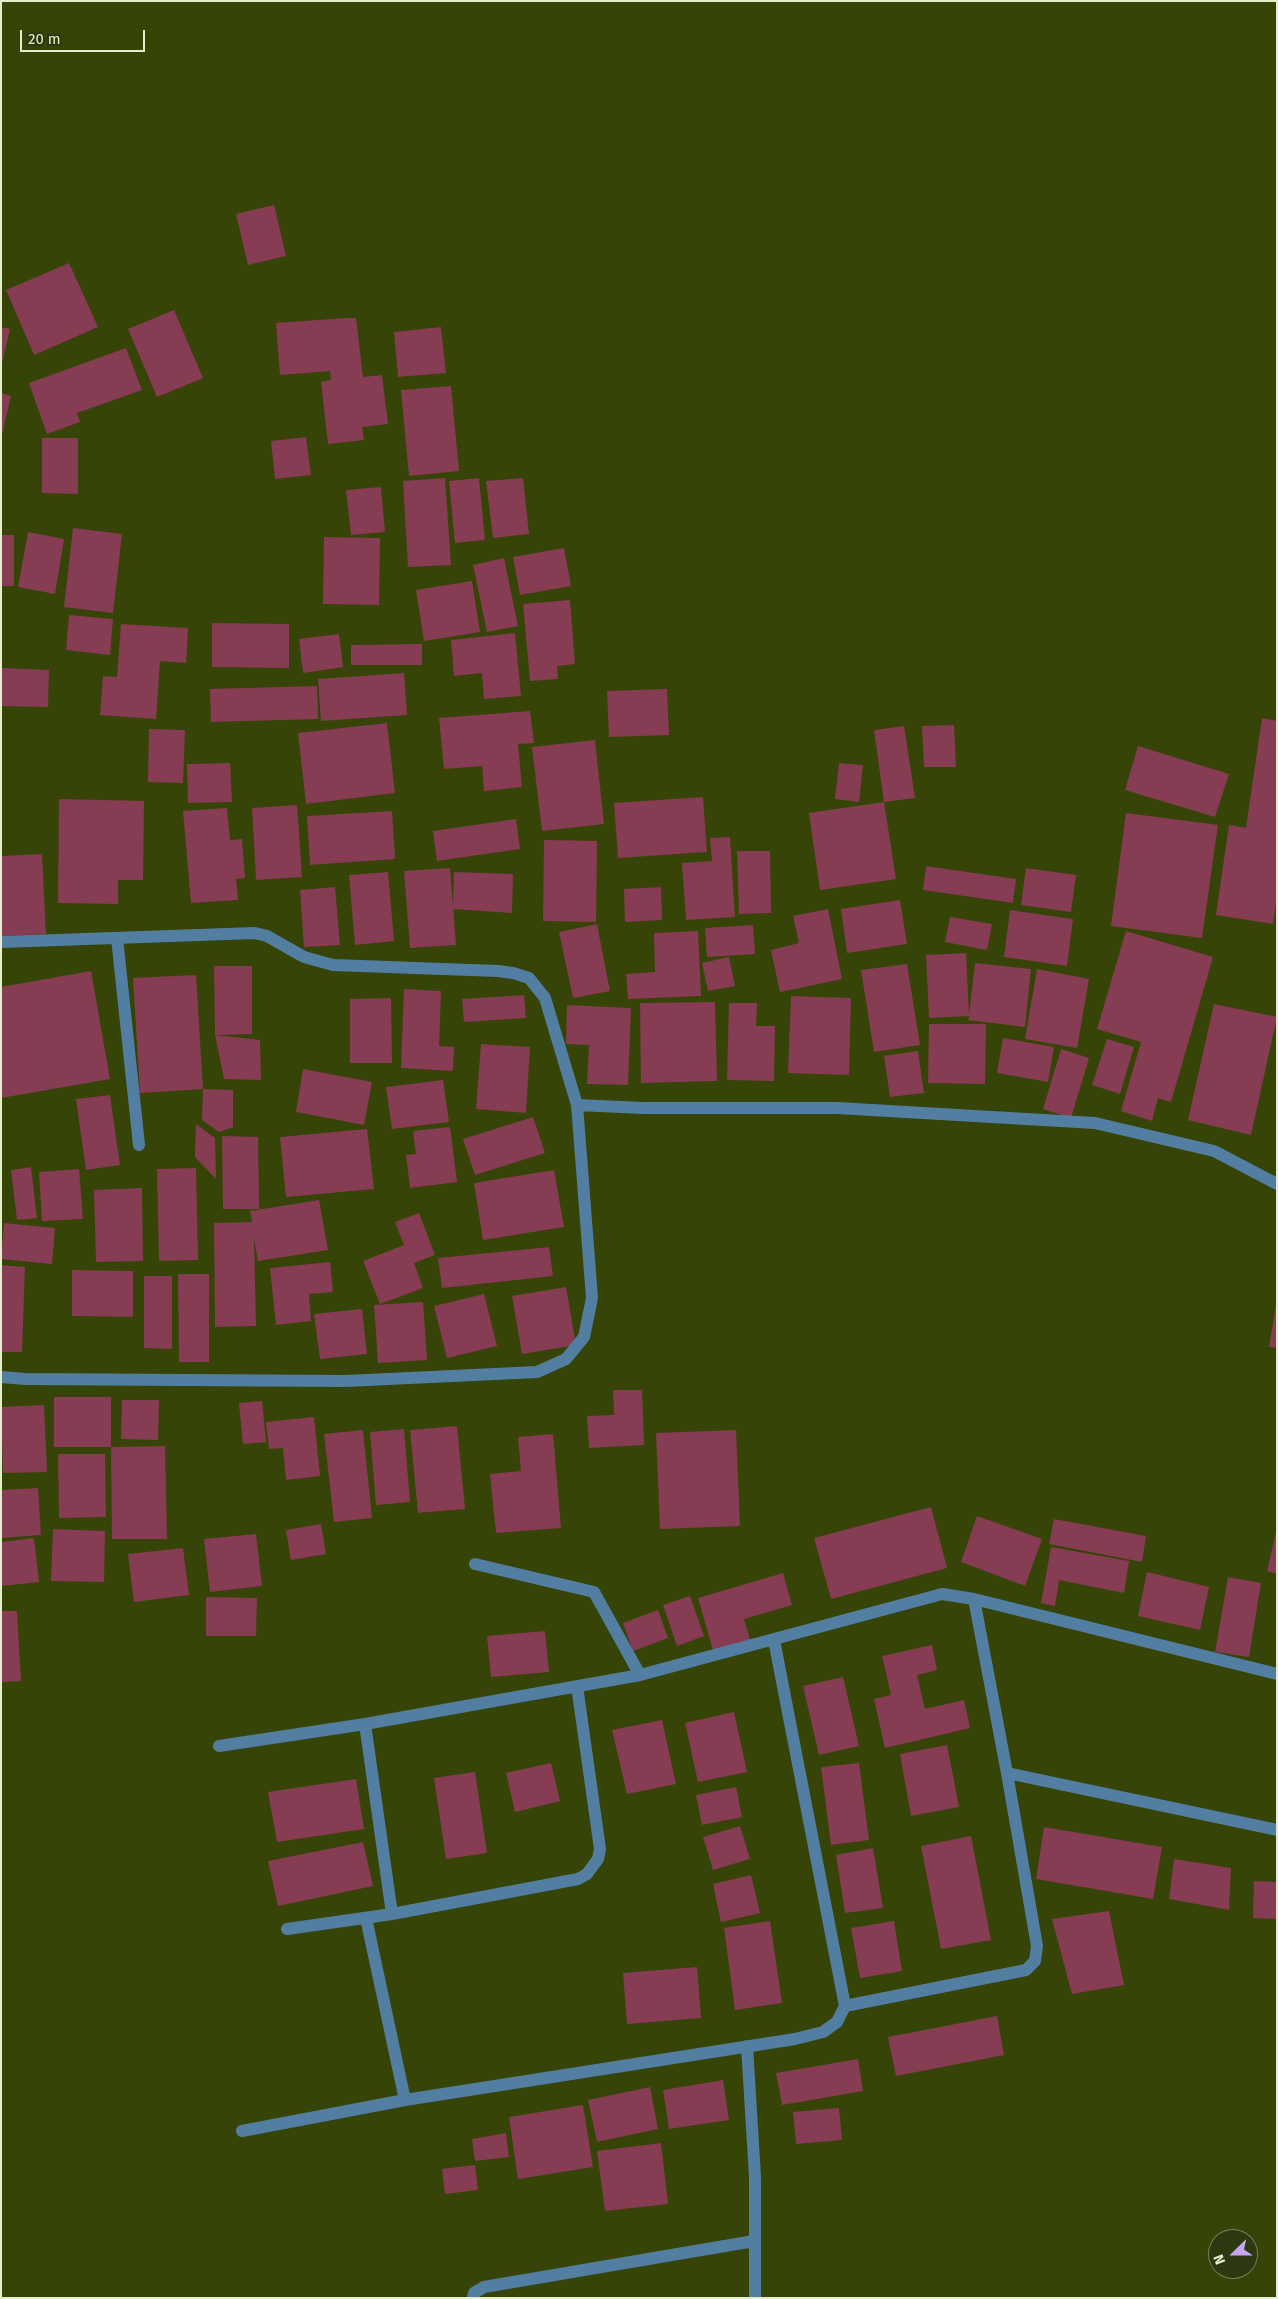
<!DOCTYPE html>
<html>
<head>
<meta charset="utf-8">
<style>
	body { margin:0 }
	#map { position:relative; width:1278px; height:2299px; overflow:hidden; background:#364407; font-family:"Fira Sans",sans-serif }
	canvas { display:block }
	.frame { position:absolute; inset:0; border:2px solid #e2efc9; pointer-events:none }
	.north { position:absolute; left:1208px; top:2229px; width:50px; height:50px; box-sizing:border-box; background:#2d3810; border:1px solid #75815a; border-radius:50%; rotate:248deg; font-size:14px; font-weight:700; line-height:20px; text-align:center; color:#e2efc9 }
	.north::after { content:''; display:block; margin:auto; width:18px; height:22px; background:#c5a7f1; clip-path:polygon(50% 0,100% 100%,50% 72%,0 100%) }
	.scale { position:absolute; left:20px; top:30px; width:125px; height:22px; box-sizing:border-box; border:2px solid #e2efc9; border-top:0; padding-left:6px; font-size:15px; line-height:18px; white-space:nowrap; color:#e2efc9; -webkit-text-stroke:4px #2d3810; paint-order:stroke }
</style>
</head>
<body>
<div id="map">
<canvas width="1278" height="2299"></canvas>
<div class="frame"></div>
<div class="north">N</div>
<div class="scale">20 m</div>
</div>
<script>
const ctx = document.querySelector('canvas').getContext('2d');
ctx.lineJoin = 'round';
function fillPath(path, color) { ctx.fillStyle = color; ctx.fill(path, 'evenodd'); }
const shape = rows => new Path2D(rows.map(r => 'M' + r).join(''));
function trace(path, color, width, dash) { ctx.strokeStyle = color; ctx.lineWidth = width; ctx.lineCap = dash ? 'butt' : 'round'; ctx.setLineDash(dash || []); ctx.stroke(path); }
const building = shape([
	[274,205,286,256,248,265,236,214],
	[69,263,98,327,34,355,6,290],
	[174,310,203,378,157,397,128,329],
	[346,318,356,318,363,377,382,375,388,424,362,427,364,440,328,444,321,382,331,380,330,371,280,375,276,323],
	[1,327,10,329,2,363,1,363],
	[441,327,446,373,398,377,394,332],
	[126,348,142,390,77,413,80,422,47,434,29,383],
	[451,386,459,471,409,476,401,390],
	[1,393,11,396,2,435,1,435],
	[306,437,311,475,275,479,271,441],
	[42,438,78,438,78,494,42,493],
	[445,478,451,565,408,567,403,481],
	[479,478,485,540,455,543,449,481],
	[523,478,529,534,493,538,486,481],
	[381,487,385,532,351,535,346,490],
	[73,528,122,534,113,613,64,607],
	[28,532,64,539,55,594,18,587],
	[1,535,14,535,14,586,1,586],
	[324,537,380,538,379,605,323,604],
	[564,548,571,586,520,595,513,557],
	[504,558,518,626,487,632,473,565],
	[472,581,480,632,424,641,416,590],
	[570,600,575,664,557,666,558,679,530,681,523,604],
	[69,615,113,619,110,655,66,650],
	[212,623,289,624,289,668,212,667],
	[121,624,188,628,186,663,160,661,156,719,100,715,103,676,117,677],
	[515,633,521,696,484,699,482,673,454,676,451,640],
	[339,634,343,667,303,673,299,639],
	[422,644,422,665,351,665,351,645],
	[1,668,49,670,48,707,1,706],
	[404,673,407,715,321,721,318,679],
	[317,686,318,719,211,722,210,689],
	[667,689,669,735,609,737,607,691],
	[530,711,534,743,518,744,522,787,484,791,482,766,444,769,439,718],
	[1262,718,1277,721,1277,896,1273,924,1216,915,1229,825,1246,828],
	[387,723,395,793,306,804,298,733],
	[954,725,956,767,924,767,922,726],
	[904,726,915,798,884,802,874,730],
	[149,729,185,730,183,783,148,782],
	[595,740,604,824,542,831,532,747],
	[1138,746,1229,774,1215,817,1125,790],
	[230,763,232,802,188,803,187,764],
	[839,763,863,765,859,802,835,799],
	[703,797,707,852,618,858,614,803],
	[59,799,144,801,143,880,118,880,118,904,58,903],
	[884,802,896,879,820,890,809,813],
	[297,805,302,877,256,880,252,808],
	[227,808,230,840,242,839,245,878,236,879,238,900,191,903,183,811],
	[392,811,395,859,310,865,307,816],
	[1126,813,1218,825,1202,938,1111,926],
	[516,819,520,849,437,861,433,831],
	[730,837,735,917,686,920,682,863,712,861,710,838],
	[544,840,597,841,596,922,543,921],
	[737,851,770,851,771,913,739,914],
	[42,854,46,934,1,936,1,856],
	[926,866,1016,879,1013,903,923,890],
	[450,868,456,945,410,948,404,871],
	[1026,868,1076,875,1071,912,1021,905],
	[388,872,394,941,355,945,349,875],
	[454,872,513,874,512,913,453,909],
	[335,887,340,945,304,947,300,890],
	[661,887,662,920,625,922,624,889],
	[900,900,907,944,847,953,841,909],
	[828,909,842,979,780,992,771,950,799,943,793,916],
	[1010,910,1073,919,1067,966,1004,957],
	[950,917,992,924,987,950,945,942],
	[597,924,610,991,573,998,559,932],
	[753,925,755,954,707,957,705,928],
	[698,931,701,996,628,999,626,974,655,972,654,933],
	[1126,931,1213,957,1171,1102,1158,1098,1152,1121,1121,1111,1141,1042,1097,1029],
	[966,953,969,1015,975,963,1031,969,1025,1027,968,1020,969,1016,929,1018,926,955],
	[729,957,735,986,708,991,702,963],
	[907,964,920,1045,874,1052,861,970],
	[214,966,252,966,252,1034,215,1035,260,1040,261,1080,224,1079,215,1035],
	[1037,969,1089,979,1077,1048,1025,1039],
	[91,971,110,1079,1,1098,1,987],
	[196,975,203,1089,140,1093,133,978],
	[404,989,441,991,439,1046,454,1047,453,1071,401,1068],
	[524,995,526,1018,464,1022,462,999],
	[791,996,851,998,849,1075,788,1073],
	[391,998,392,1063,350,1063,350,999],
	[715,1002,717,1081,641,1083,640,1003],
	[729,1003,757,1003,756,1026,775,1026,774,1081,727,1080],
	[1214,1004,1277,1017,1251,1135,1188,1120],
	[567,1005,631,1008,628,1085,587,1084,589,1045,566,1044],
	[929,1024,986,1024,985,1084,928,1083],
	[1003,1038,1054,1047,1048,1082,997,1073],
	[1107,1039,1134,1047,1120,1094,1092,1085],
	[481,1044,530,1047,526,1113,476,1109],
	[1061,1049,1089,1058,1071,1118,1043,1109],
	[918,1051,924,1093,890,1097,884,1056],
	[303,1069,372,1082,364,1125,296,1112],
	[443,1080,449,1122,392,1129,386,1087],
	[203,1089,233,1090,233,1127,219,1132,202,1120],
	[110,1095,120,1165,86,1170,76,1099],
	[533,1117,545,1153,475,1175,463,1139],
	[196,1124,215,1138,216,1179,195,1157],
	[450,1127,457,1182,410,1188,406,1155,416,1154,413,1131],
	[367,1129,374,1189,286,1197,280,1137],
	[222,1136,258,1137,259,1209,223,1209],
	[31,1167,37,1218,17,1220,11,1170],
	[196,1168,198,1260,159,1261,157,1169],
	[79,1169,83,1219,42,1221,39,1172],
	[554,1170,564,1227,483,1240,474,1183],
	[142,1188,143,1261,96,1262,94,1190],
	[319,1200,328,1250,258,1261,254,1239,256,1326,215,1327,214,1223,252,1222,250,1211],
	[419,1213,435,1255,414,1263,423,1288,380,1304,363,1261,404,1245,395,1222],
	[4,1223,55,1228,52,1264,1,1259],
	[549,1247,553,1276,442,1288,438,1258],
	[330,1262,333,1292,309,1294,311,1321,276,1325,270,1268],
	[1,1265,25,1267,22,1352,1,1352],
	[72,1270,133,1271,133,1317,72,1316],
	[178,1274,209,1274,209,1362,179,1362],
	[144,1276,172,1276,172,1349,144,1348],
	[566,1287,576,1345,522,1354,512,1296],
	[484,1294,497,1346,447,1358,434,1306],
	[423,1302,427,1360,378,1363,374,1305],
	[1276,1305,1277,1306,1277,1348,1269,1347],
	[362,1309,367,1354,320,1359,314,1314],
	[613,1390,642,1390,644,1445,589,1448,587,1416,614,1415],
	[54,1397,111,1397,111,1447,54,1447],
	[122,1400,159,1400,158,1440,121,1439],
	[262,1401,266,1442,243,1444,239,1403],
	[44,1405,47,1472,3,1473,1,1407],
	[314,1417,320,1476,286,1480,283,1448,269,1449,266,1422],
	[457,1426,465,1509,418,1513,410,1430],
	[404,1429,410,1502,376,1505,370,1432],
	[363,1430,372,1518,334,1522,324,1434],
	[736,1430,740,1526,660,1529,656,1433],
	[553,1434,561,1528,496,1533,490,1474,521,1471,518,1437],
	[165,1446,167,1539,112,1539,111,1447],
	[58,1454,105,1454,106,1517,59,1518],
	[38,1488,41,1535,1,1538,1,1490],
	[931,1507,947,1568,831,1599,814,1538],
	[977,1516,1042,1539,1025,1586,961,1562],
	[1054,1519,1146,1536,1142,1562,1049,1544],
	[321,1524,326,1554,291,1560,286,1530],
	[53,1529,105,1531,104,1582,51,1581],
	[1276,1532,1277,1532,1277,1574,1267,1571],
	[256,1534,262,1586,210,1592,204,1539],
	[34,1538,39,1582,1,1586,1,1542],
	[1051,1547,1129,1561,1124,1593,1059,1580,1055,1606,1041,1603],
	[183,1548,189,1595,134,1602,128,1554],
	[1147,1572,1209,1587,1200,1630,1138,1616],
	[783,1573,792,1605,744,1619,751,1643,714,1654,698,1598],
	[1228,1577,1261,1583,1249,1657,1215,1652],
	[690,1596,704,1636,677,1646,663,1605],
	[206,1597,257,1598,256,1636,206,1636],
	[658,1610,668,1638,633,1651,623,1623],
	[1,1611,17,1611,21,1681,1,1682],
	[545,1631,549,1672,491,1677,487,1636],
	[932,1645,937,1670,917,1675,925,1709,964,1700,970,1728,885,1748,874,1699,891,1695,882,1656],
	[843,1677,859,1746,819,1755,803,1686],
	[734,1712,747,1772,698,1782,685,1723],
	[662,1720,676,1784,627,1794,612,1730],
	[947,1745,959,1807,911,1816,900,1754],
	[551,1763,560,1801,515,1812,506,1773],
	[859,1763,869,1840,831,1845,821,1767],
	[475,1772,487,1853,446,1859,434,1778],
	[356,1779,364,1829,277,1842,268,1792],
	[736,1787,742,1817,702,1825,696,1795],
	[740,1826,750,1859,713,1870,703,1837],
	[1044,1827,1162,1847,1153,1899,1036,1879],
	[971,1836,991,1940,941,1949,921,1846],
	[363,1842,373,1886,278,1906,268,1861],
	[873,1848,883,1908,845,1913,836,1855],
	[1174,1859,1231,1868,1229,1910,1169,1899],
	[751,1875,760,1913,721,1922,713,1884],
	[1254,1881,1277,1882,1277,1919,1253,1918],
	[1109,1911,1124,1985,1072,1994,1052,1919],
	[770,1921,782,2003,735,2010,724,1928],
	[894,1921,902,1971,860,1978,851,1928],
	[697,1967,701,2018,627,2024,623,1973],
	[997,2016,1004,2055,896,2076,888,2037],
	[858,2059,863,2091,782,2105,776,2073],
	[723,2080,729,2120,669,2129,663,2090],
	[650,2087,658,2129,597,2142,588,2100],
	[583,2105,593,2167,518,2179,509,2117],
	[839,2108,842,2140,796,2144,793,2112],
	[506,2133,509,2157,475,2161,472,2139],
	[661,2143,668,2204,605,2211,597,2151],
	[475,2165,478,2190,445,2194,442,2169]
]);
const minor = shape([
	[117,938,139,1145],
	[1,942,255,933,267,936,304,957,333,965,498,971,513,973,529,978,545,998,577,1105],
	[1,1377,25,1379,346,1381,537,1372,566,1359,584,1337,592,1298,577,1105,643,1108,837,1108,1095,1123,1214,1151,1277,1184],
	[475,1564,594,1592,640,1675,942,1594,974,1599,1277,1674],
	[365,1724,392,1914],
	[219,1746,365,1724,640,1675],
	[1007,1773,1277,1830],
	[366,1918,405,2100],
	[287,1929,392,1914,578,1879,587,1874,598,1859,600,1849,577,1686],
	[845,2006,1026,1970,1035,1961,1037,1946,1007,1773,974,1599],
	[747,2046,755,2177,755,2298],
	[242,2131,405,2100,795,2039,823,2032,837,2022,845,2006,774,1640],
	[473,2298,474,2293,484,2287,754,2241]
]);
fillPath(building, '#863c52');
trace(minor, '#527fa1', 12);
</script>
</body>
</html>
